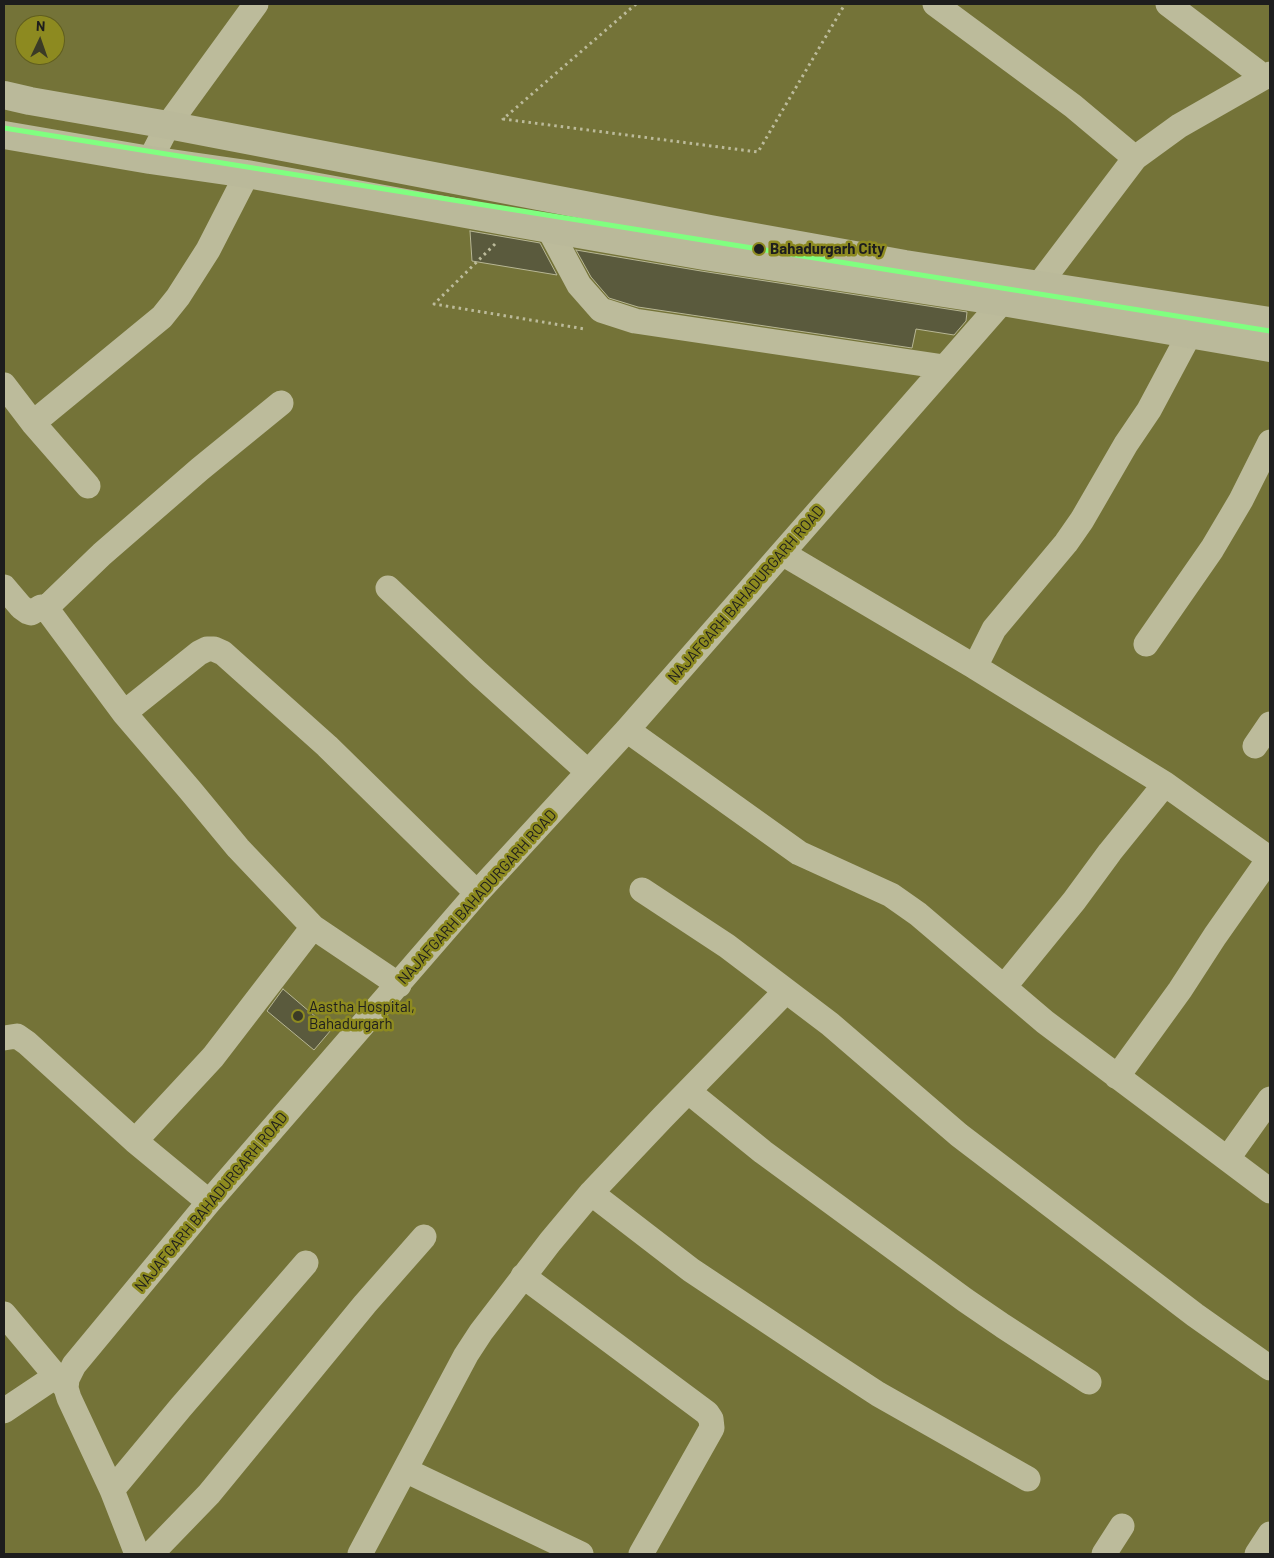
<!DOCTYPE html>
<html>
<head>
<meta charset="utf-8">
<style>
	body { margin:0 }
	#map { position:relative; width:1274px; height:1558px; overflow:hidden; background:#747338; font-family:Barlow,sans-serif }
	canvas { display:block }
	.frame { position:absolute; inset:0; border:5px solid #1d1d1d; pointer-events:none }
	.north { position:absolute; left:15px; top:15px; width:50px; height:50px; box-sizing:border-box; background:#8d8a20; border:1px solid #605e1f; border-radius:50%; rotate:3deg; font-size:14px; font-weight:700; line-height:20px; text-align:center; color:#1d1d1d }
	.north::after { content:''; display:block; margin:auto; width:18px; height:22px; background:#3b3b26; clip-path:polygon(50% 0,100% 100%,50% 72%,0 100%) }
</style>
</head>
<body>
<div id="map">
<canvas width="1274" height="1558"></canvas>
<div class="frame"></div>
<div class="north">N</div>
</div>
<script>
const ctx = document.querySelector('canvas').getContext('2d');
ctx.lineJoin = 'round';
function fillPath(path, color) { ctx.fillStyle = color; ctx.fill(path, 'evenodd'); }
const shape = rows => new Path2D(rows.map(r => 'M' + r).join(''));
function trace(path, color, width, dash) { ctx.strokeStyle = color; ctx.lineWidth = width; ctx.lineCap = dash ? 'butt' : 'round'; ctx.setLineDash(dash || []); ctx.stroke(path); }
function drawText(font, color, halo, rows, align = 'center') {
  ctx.font = font + ' Barlow,sans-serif'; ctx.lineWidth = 5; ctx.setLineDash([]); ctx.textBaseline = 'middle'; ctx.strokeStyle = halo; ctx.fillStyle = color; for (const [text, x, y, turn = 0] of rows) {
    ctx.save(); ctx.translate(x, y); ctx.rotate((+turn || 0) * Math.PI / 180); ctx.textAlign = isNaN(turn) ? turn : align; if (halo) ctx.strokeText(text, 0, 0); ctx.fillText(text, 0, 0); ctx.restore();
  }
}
const building = shape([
	[470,231,540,243,557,275,472,261,470,231],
	[576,250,701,271,967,312,966,321,954,335,916,329,912,348,638,307,609,298,591,277,576,250],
	[283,989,331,1030,314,1050,267,1011,283,989]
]);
const path = shape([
	[636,4,503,119,758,152,845,4],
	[495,244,434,304,585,329]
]);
const minor = shape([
	[935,4,1073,106,1135,158],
	[1168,4,1264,77],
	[150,160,168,125,256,4],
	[549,229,579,285,601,310,635,321,944,367],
	[1038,286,1135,158,1179,126,1270,74],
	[1189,335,1149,410,1126,444,1082,520,1066,543,994,629,975,667,1165,784,1270,859],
	[4,385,33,423,88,486],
	[33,423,162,317,178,297,208,250,247,174],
	[782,553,975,667],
	[4,587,21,607,28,612,31,613,41,607,46,608,124,713,190,790,238,848,313,927,399,985],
	[388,588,478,673,588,772],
	[46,608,102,554,200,469,281,403],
	[1146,644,1212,549,1241,500,1270,442],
	[124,713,199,653,207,649,214,649,223,653,327,746,477,893],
	[627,730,799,853,891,895,918,914,1045,1022,1270,1191],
	[1255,746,1270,724],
	[642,890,727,946,830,1024,959,1135,1195,1315,1270,1368],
	[1004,987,1074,901,1110,852,1165,784],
	[4,1038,17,1036,27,1043,135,1141,209,1202],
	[1117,1077,1180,990,1215,936,1269,859],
	[689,1092,763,1152,965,1300,1003,1326,1089,1382],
	[135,1141,213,1057,313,927],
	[1228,1158,1270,1099],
	[591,1193,691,1270,826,1360,878,1394,1028,1479],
	[523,1276,707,1413,711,1419,712,1428,641,1554],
	[4,1314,66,1388],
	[4,1411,56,1376],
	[405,1470,581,1554],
	[112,1490,181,1407,306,1263],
	[137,1554,112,1490,69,1398,66,1388,67,1379,74,1365,209,1202,477,893,627,730,1002,302],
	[151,1554,209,1494,365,1304,424,1237],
	[360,1554,466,1355,481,1332,550,1242,591,1193,663,1117,786,991],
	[1104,1554,1122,1526],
	[1257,1554,1270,1534]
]);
const major = shape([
	[4,95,30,101,168,125,710,229,905,264,1270,321],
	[4,135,150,160,247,174,515,223,704,256,1002,302,1270,348]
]);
const metro1 = shape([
	[4,128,1270,331]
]);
const markers = [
	[759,249,6,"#1d1d1d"],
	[298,1016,6,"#3b3b26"]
];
const stopNames = [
	["Bahadurgarh City",770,249]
];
const streetNames = [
	["NAJAFGARH BAHADURGARH ROAD",746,594,-49],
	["NAJAFGARH BAHADURGARH ROAD",477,897,-48],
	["NAJAFGARH BAHADURGARH ROAD",211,1202,-50]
];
const poiNames = [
	["Aastha Hospital,",309,1007],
	["Bahadurgarh",309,1024]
];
fillPath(building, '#5a5a3d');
trace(building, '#b7b694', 1);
trace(path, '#bcbb9b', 3, [2.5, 4]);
trace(minor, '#bcbb9b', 25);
trace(major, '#bab99a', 28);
trace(metro1, '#80ff80', 5);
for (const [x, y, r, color] of markers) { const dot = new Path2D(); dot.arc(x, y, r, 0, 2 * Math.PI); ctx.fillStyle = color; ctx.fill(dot); trace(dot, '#8d8a20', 2); }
drawText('bold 15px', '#1d1d1d', '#8d8a20', stopNames, 'left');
drawText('15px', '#1d1d1d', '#8d8a20', streetNames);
drawText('15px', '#1d1d1d', '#8d8a20', poiNames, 'left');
</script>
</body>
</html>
